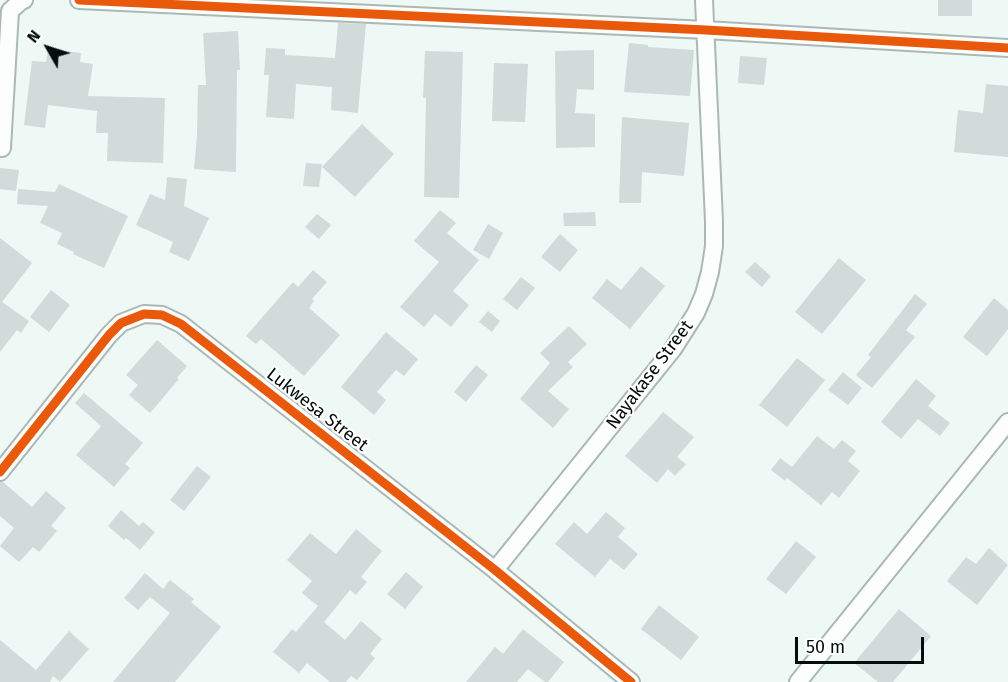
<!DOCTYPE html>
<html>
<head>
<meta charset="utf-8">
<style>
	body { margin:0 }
	#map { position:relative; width:1008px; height:682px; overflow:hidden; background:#eef9f6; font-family:"Fira Sans",sans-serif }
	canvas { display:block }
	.north { position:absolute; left:18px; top:18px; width:60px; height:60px; -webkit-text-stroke:4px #fff; paint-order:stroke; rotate:309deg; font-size:16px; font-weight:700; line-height:24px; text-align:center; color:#040f0d }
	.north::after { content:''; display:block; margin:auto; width:21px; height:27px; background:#040f0d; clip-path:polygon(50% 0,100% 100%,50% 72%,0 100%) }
	.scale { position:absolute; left:795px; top:637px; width:129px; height:27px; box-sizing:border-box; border:3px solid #040f0d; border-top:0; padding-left:8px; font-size:18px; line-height:21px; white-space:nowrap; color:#040f0d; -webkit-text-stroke:4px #fff; paint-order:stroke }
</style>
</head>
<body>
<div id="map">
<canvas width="1008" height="682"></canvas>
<div class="north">N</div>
<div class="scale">50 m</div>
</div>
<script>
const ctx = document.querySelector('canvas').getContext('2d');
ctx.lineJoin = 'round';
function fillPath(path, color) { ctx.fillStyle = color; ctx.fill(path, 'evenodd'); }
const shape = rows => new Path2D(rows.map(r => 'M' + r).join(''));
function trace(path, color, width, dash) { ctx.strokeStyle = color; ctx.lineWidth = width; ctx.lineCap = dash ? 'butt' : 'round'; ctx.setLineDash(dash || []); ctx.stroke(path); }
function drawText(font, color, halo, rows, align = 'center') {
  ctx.font = font + ' "Fira Sans",sans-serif'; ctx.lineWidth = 4.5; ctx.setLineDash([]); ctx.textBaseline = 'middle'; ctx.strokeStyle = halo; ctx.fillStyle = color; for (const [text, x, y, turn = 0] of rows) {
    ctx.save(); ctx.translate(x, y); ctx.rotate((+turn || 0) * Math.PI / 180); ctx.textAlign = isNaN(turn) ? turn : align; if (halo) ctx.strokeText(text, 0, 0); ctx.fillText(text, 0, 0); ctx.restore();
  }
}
const building = shape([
	[938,0,972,0,972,16,938,16],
	[338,23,366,24,358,113,331,110,332,87,296,84,294,119,266,117,269,75,264,75,266,48,285,49,285,55,335,58],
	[238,31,240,70,237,70,236,172,194,169,197,135,198,85,206,85,203,33],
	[629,43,648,45,648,47,694,50,690,96,624,92],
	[48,49,81,53,80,62,93,64,88,96,165,98,163,163,107,161,108,133,96,133,97,111,48,105,45,128,24,125,32,61,46,62],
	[594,50,594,90,577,89,575,113,595,114,595,147,556,148,555,51],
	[425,51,463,52,459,198,424,197,426,98,423,98],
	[740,56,767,58,764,85,738,83],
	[494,63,528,64,525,122,492,121],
	[986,84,1008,86,1008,157,954,152,958,110,983,113],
	[622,117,689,123,684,176,642,172,641,203,619,203],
	[362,124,394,154,355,197,322,167],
	[306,163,322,164,319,187,303,186],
	[0,168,19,170,16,191,0,189],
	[167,177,187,179,184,206,209,218,189,261,169,252,173,242,136,225,150,194,165,200],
	[59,184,128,216,104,268,73,254,74,252,57,244,62,233,40,223,48,206,17,204,18,189,55,192],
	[440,210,456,223,447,233,479,260,453,291,469,305,451,327,435,314,424,327,400,307,439,262,414,241],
	[595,212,596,226,564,226,563,213],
	[317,214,331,225,319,239,305,227],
	[488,224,503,233,489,259,473,250],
	[560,234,578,250,560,272,541,257],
	[0,238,32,263,2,302,29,321,21,333,17,330,0,352],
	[839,258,866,280,822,334,795,312],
	[755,262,771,276,762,287,745,272],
	[641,266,665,286,630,329,592,298,607,279,621,290],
	[313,270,327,282,312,299,314,301,309,308,340,335,304,376,261,339,256,344,246,336,293,282,298,287],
	[521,277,535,288,517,310,503,299],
	[51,290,70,305,49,332,30,317],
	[915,294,927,304,906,330,915,337,872,388,856,375,871,357,868,355],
	[994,298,1008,310,1008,329,987,356,963,337],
	[488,311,500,321,492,332,479,322],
	[569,326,587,344,568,362,573,367,548,391,569,409,553,428,520,399,550,363,540,353],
	[386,332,418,359,404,376,396,370,377,392,386,400,374,415,341,387],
	[157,340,187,366,177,378,179,379,150,413,129,395,138,385,126,375],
	[797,358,825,380,787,427,759,405],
	[476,365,488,375,466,402,454,392],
	[843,372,862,388,848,405,828,390],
	[916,379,936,396,928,406,950,423,940,436,918,419,901,439,881,422],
	[84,393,143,443,125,464,130,468,114,487,76,455,101,426,75,403],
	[663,412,694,437,677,457,686,464,675,476,668,469,657,483,625,456],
	[817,436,834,449,842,440,856,451,848,461,860,471,839,498,832,492,821,505,787,478,785,481,771,470,780,458,792,467],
	[197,466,211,477,184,511,170,500],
	[0,482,3,482,32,507,46,491,66,508,51,526,57,531,39,552,33,547,19,562,0,546,14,528,0,516],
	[121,510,139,526,143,522,155,532,140,550,126,538,124,540,108,526],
	[606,512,625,528,618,537,638,554,624,570,610,559,595,577,555,544,574,522,587,534],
	[356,529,382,551,361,577,367,582,356,595,350,590,324,622,345,640,361,621,382,639,370,654,375,658,357,680,351,676,346,682,330,682,307,663,299,673,273,652,292,629,296,632,318,606,302,593,312,581,287,560,310,533,336,554],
	[796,541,816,557,786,594,766,579],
	[989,548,1008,565,977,605,947,581,966,557,976,564],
	[406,572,423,587,405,609,387,594],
	[145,573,163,589,170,580,194,599,191,602,221,627,175,682,113,682,170,613,150,597,138,610,124,598],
	[659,605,699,637,681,660,641,629],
	[899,609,931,636,893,682,878,682,854,663],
	[523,629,564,662,548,682,545,682,528,669,517,682,466,682,495,647,503,654],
	[69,631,89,649,60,682,53,676,50,682,0,682,0,640,36,670]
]);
const minor = shape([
	[79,0,706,30,1008,48],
	[2,148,10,11,21,1,24,0],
	[0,472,109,335,121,323,144,314,162,315,181,324,495,570,631,682],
	[495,570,673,349,696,313,704,294,710,272,714,246,714,221,704,0],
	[798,682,1008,422]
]);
const cycleway = shape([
	[79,0,706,30,1008,48],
	[0,472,109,335,121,323,144,314,162,315,181,324,495,570,631,682]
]);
const streetNames = [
	["Nayakase Street",650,375,-53],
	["Lukwesa Street",317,410,38]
];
fillPath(building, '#d0dbda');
trace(minor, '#acb8b5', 20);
trace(minor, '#fcfefe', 16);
trace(cycleway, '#e8590c', 9);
drawText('18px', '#040f0d', '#fff', streetNames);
</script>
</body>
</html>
